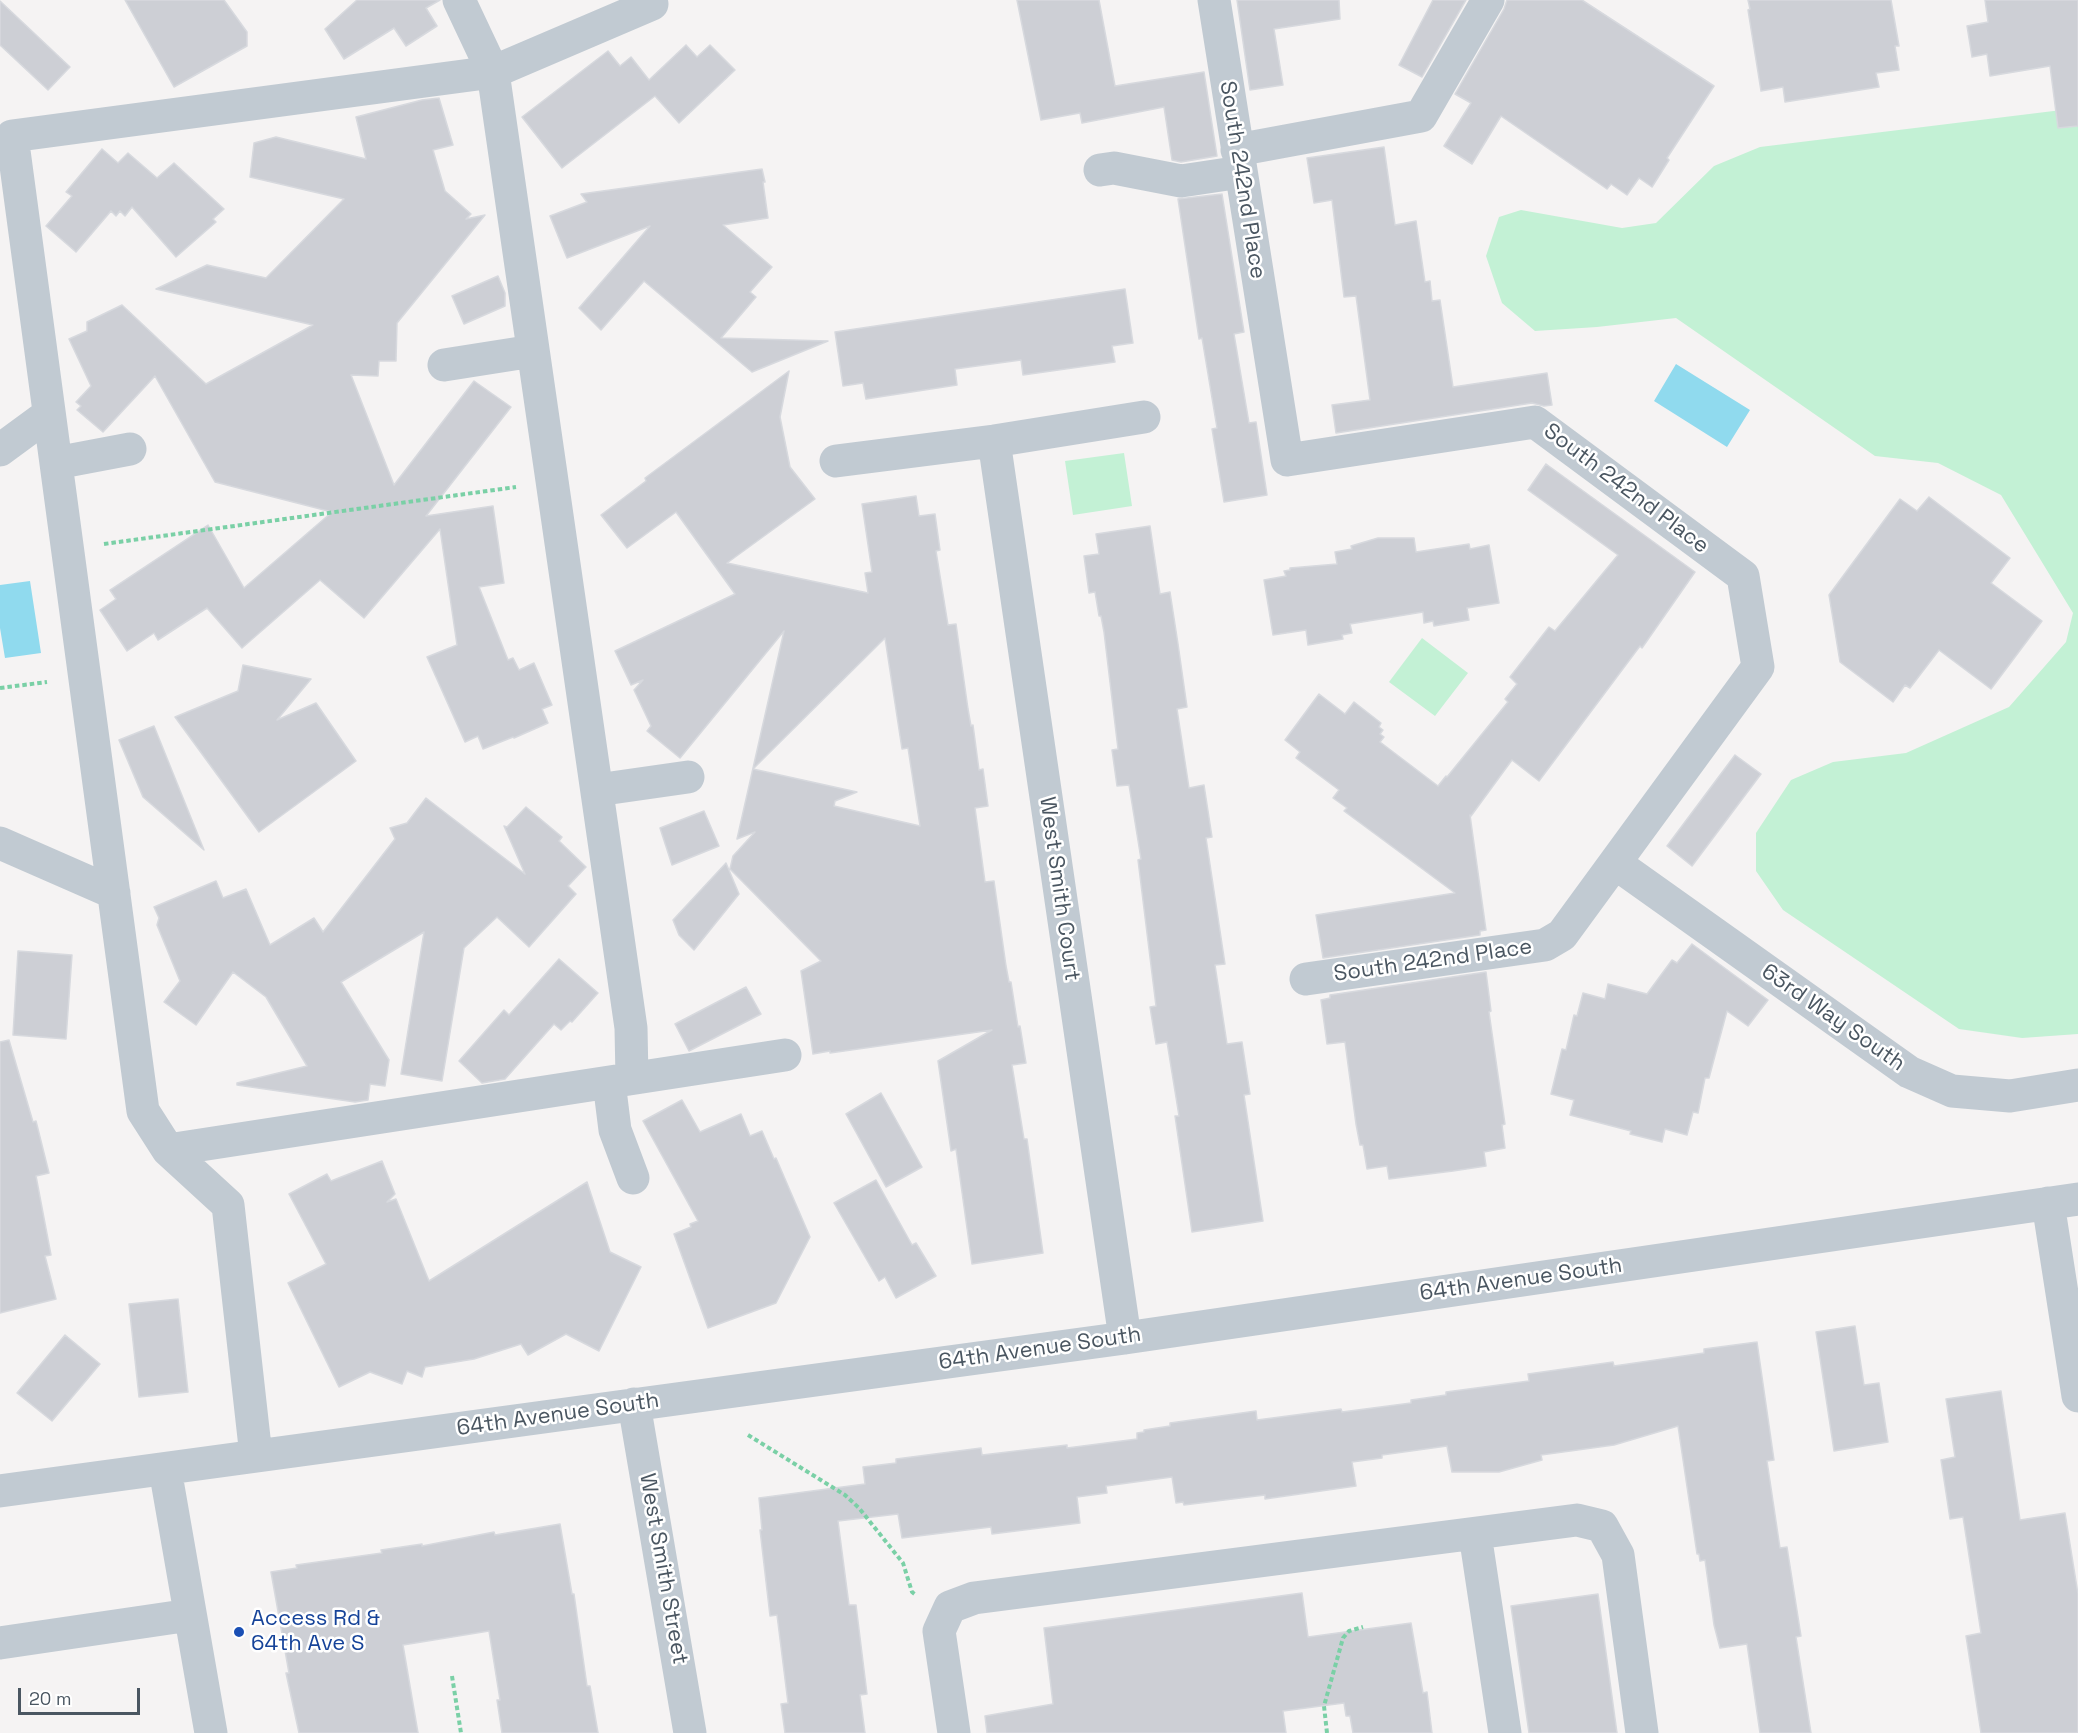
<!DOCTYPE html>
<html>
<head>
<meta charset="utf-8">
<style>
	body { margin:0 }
	#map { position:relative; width:2078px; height:1733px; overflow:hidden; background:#f5f3f3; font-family:"Space Grotesk",sans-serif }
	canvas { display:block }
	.scale { position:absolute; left:18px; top:1688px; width:122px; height:27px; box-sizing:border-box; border:3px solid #4a5661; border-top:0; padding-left:8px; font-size:18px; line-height:21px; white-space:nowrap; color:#4a5661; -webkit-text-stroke:4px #fff; paint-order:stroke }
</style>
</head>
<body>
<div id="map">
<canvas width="2078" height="1733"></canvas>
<div class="scale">20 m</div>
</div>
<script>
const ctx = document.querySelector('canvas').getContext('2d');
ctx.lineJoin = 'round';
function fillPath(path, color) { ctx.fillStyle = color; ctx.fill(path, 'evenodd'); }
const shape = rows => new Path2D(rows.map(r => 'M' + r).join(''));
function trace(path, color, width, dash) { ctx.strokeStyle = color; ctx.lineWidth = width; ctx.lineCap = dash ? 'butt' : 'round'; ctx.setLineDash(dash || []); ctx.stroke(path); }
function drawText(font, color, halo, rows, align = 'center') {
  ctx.font = font + ' "Space Grotesk",sans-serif'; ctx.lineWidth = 5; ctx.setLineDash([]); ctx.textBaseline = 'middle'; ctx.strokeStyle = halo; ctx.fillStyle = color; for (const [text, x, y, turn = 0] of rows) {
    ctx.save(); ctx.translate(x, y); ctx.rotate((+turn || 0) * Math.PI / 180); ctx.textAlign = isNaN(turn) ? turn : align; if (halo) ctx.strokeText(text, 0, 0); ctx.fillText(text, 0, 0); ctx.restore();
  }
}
const green = shape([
	[2078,108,2078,1034,2022,1038,1959,1029,1783,910,1756,871,1756,833,1791,780,1833,762,1906,753,2009,707,2066,642,2073,613,2001,495,1938,463,1875,456,1676,318,1597,327,1535,331,1502,303,1486,256,1499,217,1521,210,1622,228,1656,223,1714,166,1760,147],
	[1124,453,1132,506,1073,515,1065,461],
	[1422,638,1468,673,1435,716,1389,682]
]);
const water = shape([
	[1676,364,1750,410,1727,447,1654,401],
	[30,581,41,653,5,658,0,628,0,585]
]);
const building = shape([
	[125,0,224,0,247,32,247,46,174,87,125,0],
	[357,0,440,0,426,8,437,26,406,46,394,28,344,59,325,29,357,0],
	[1017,0,1099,0,1115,86,1204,72,1217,156,1181,162,1172,160,1164,107,1082,123,1080,113,1041,120,1017,0],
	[1237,0,1339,0,1340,19,1274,29,1283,85,1250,90,1237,0],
	[1433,0,1466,0,1422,77,1399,65,1433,0],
	[1507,0,1582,0,1714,86,1667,158,1669,160,1652,187,1639,178,1627,195,1611,184,1607,189,1501,116,1472,164,1444,146,1471,103,1455,94,1504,9,1507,0],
	[1748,0,1891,0,1899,46,1895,46,1899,70,1876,73,1879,87,1785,102,1783,87,1761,91,1748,10,1750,9,1748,0],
	[1985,0,2078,0,2078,126,2058,128,2050,66,1990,76,1987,54,1972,57,1967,26,1988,22,1985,0],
	[0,1,70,67,48,90,0,45,0,1],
	[686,45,697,57,710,45,735,70,679,123,655,96,562,168,522,117,608,51,620,66,631,57,649,80,686,45],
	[439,98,453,145,433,150,445,191,471,214,466,219,485,215,397,323,396,361,379,361,378,376,351,375,394,485,474,381,511,407,426,516,493,506,504,583,479,587,508,660,513,658,519,670,534,663,552,705,542,709,548,723,514,738,513,737,483,749,478,736,465,742,427,657,457,645,440,529,364,618,320,580,242,648,207,608,158,640,154,633,127,651,100,610,116,599,110,590,208,525,244,588,332,512,215,482,155,376,103,432,77,410,81,406,76,402,91,386,69,339,87,331,87,322,122,305,206,384,313,325,156,289,207,265,266,278,344,199,250,177,254,143,276,137,366,159,356,117,422,100,439,98],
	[1384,147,1395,225,1416,221,1425,282,1430,281,1432,301,1440,300,1453,387,1547,373,1552,405,1544,406,1532,403,1336,433,1332,405,1370,400,1356,296,1344,297,1332,200,1314,203,1307,158,1384,147],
	[102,149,118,163,128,153,157,178,174,163,224,209,213,219,216,222,176,257,132,207,125,216,120,211,116,216,111,211,76,252,46,226,72,196,66,192,102,149],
	[762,169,765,182,763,182,768,218,723,225,772,267,750,292,756,297,721,338,828,341,752,372,644,281,601,330,579,308,650,226,567,258,550,216,587,202,581,194,762,169],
	[1222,194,1244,332,1234,334,1249,423,1256,422,1267,495,1224,502,1212,429,1217,428,1202,338,1199,339,1178,199,1222,194],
	[498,276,505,293,505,306,464,324,452,296,498,276],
	[1125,289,1133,343,1112,346,1115,362,1023,375,1021,360,955,369,957,385,866,399,863,383,843,386,835,332,1125,289],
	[789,371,780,417,790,467,815,499,727,563,868,593,865,573,872,572,862,504,916,496,919,516,935,514,940,550,936,551,948,625,956,624,968,709,971,726,973,725,979,770,983,769,988,806,975,808,985,882,994,881,1006,966,1009,982,1011,982,1018,1027,1020,1026,1026,1063,1012,1065,1024,1139,1027,1139,1043,1253,972,1264,956,1149,951,1151,938,1061,992,1030,830,1053,830,1051,813,1054,801,971,821,961,730,869,733,856,755,832,737,839,784,631,680,758,647,731,651,726,634,690,643,680,631,685,615,651,735,594,676,512,627,548,601,515,646,481,645,478,789,371],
	[885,638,902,749,908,748,920,826,834,806,835,801,857,792,753,769,885,638],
	[1546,464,1695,572,1642,648,1640,646,1539,781,1512,760,1471,816,1470,815,1486,930,1480,931,1480,935,1323,958,1316,915,1455,893,1344,811,1347,808,1333,798,1339,790,1296,758,1300,752,1285,740,1319,694,1345,714,1354,702,1381,723,1379,727,1383,730,1380,734,1384,737,1380,742,1438,786,1446,776,1447,777,1508,702,1505,699,1517,684,1510,677,1549,627,1555,631,1618,555,1528,490,1546,464],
	[1929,497,2010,558,1991,583,2042,621,1991,689,1939,650,1910,688,1905,685,1893,702,1840,662,1829,595,1900,499,1917,511,1929,497],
	[1150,526,1160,594,1170,592,1178,644,1187,707,1177,709,1189,788,1204,785,1212,837,1206,838,1225,964,1215,965,1227,1044,1242,1042,1250,1094,1244,1095,1263,1221,1192,1232,1175,1116,1179,1116,1167,1042,1156,1044,1150,1007,1156,1006,1138,860,1141,859,1129,785,1117,786,1112,750,1118,749,1104,632,1101,616,1099,616,1095,592,1089,593,1084,556,1099,554,1096,534,1150,526],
	[1378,538,1414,538,1416,552,1469,544,1470,549,1489,545,1499,603,1467,608,1469,620,1434,626,1433,621,1424,623,1423,612,1350,624,1352,633,1342,635,1343,639,1308,645,1306,630,1273,635,1264,580,1286,576,1284,571,1290,570,1290,568,1337,564,1335,552,1352,549,1351,546,1378,538],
	[243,665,311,679,277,720,316,703,356,761,259,832,175,717,238,691,243,665],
	[154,726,204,850,143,797,119,740,154,726],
	[1735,755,1761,774,1692,866,1667,846,1735,755],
	[426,798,525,874,504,826,507,827,526,807,562,837,559,841,586,867,568,886,576,894,529,947,497,917,464,948,442,1081,401,1074,424,932,341,982,389,1060,385,1086,370,1084,368,1100,355,1102,237,1085,237,1083,307,1066,266,997,233,972,196,1025,164,1002,180,981,157,925,159,918,154,907,216,881,223,898,246,889,270,945,314,918,323,932,395,839,390,828,407,823,426,798],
	[704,811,719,846,672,865,660,828,704,811],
	[726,863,739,894,694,950,679,935,673,920,726,863],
	[1692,944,1768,1000,1748,1026,1727,1011,1709,1078,1705,1078,1698,1113,1693,1112,1687,1135,1665,1129,1662,1142,1630,1134,1631,1131,1570,1115,1574,1100,1551,1094,1562,1049,1566,1050,1574,1015,1577,1016,1583,993,1605,999,1608,984,1647,994,1672,960,1677,963,1692,944],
	[18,951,72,955,66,1039,13,1035,18,951],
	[559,959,598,993,572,1022,570,1021,561,1030,554,1024,505,1079,482,1083,459,1061,504,1010,509,1015,559,959],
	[1486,972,1491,1011,1489,1012,1505,1124,1502,1125,1505,1148,1484,1152,1486,1166,1453,1171,1389,1179,1387,1166,1367,1169,1363,1145,1360,1145,1356,1124,1345,1042,1327,1044,1321,1000,1330,998,1330,995,1486,972],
	[746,987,761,1014,689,1051,675,1024,746,987],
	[9,1040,33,1122,36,1121,49,1173,36,1176,51,1255,45,1256,56,1299,0,1313,0,1042,9,1040],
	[881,1093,922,1167,886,1187,846,1114,881,1093],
	[682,1100,700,1132,741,1114,750,1136,762,1131,774,1159,776,1158,810,1237,776,1303,708,1328,674,1234,691,1227,690,1224,698,1221,643,1121,682,1100],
	[382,1161,395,1194,387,1202,396,1199,429,1281,587,1182,610,1252,641,1267,599,1351,566,1334,528,1355,521,1344,474,1359,425,1367,422,1377,407,1371,402,1384,370,1372,339,1387,288,1283,326,1264,289,1194,327,1174,331,1181,382,1161],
	[876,1180,912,1245,916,1243,936,1276,896,1298,885,1277,879,1281,834,1203,876,1180],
	[178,1299,188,1392,139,1397,129,1304,178,1299],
	[1855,1326,1864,1385,1879,1383,1888,1442,1834,1451,1816,1332,1855,1326],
	[65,1335,100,1364,52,1421,17,1393,65,1335],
	[1757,1342,1774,1460,1767,1461,1780,1548,1787,1547,1801,1636,1796,1637,1811,1733,1760,1733,1747,1644,1720,1648,1714,1625,1705,1560,1700,1561,1699,1554,1697,1554,1678,1426,1614,1445,1541,1455,1542,1460,1499,1472,1452,1472,1447,1446,1382,1455,1382,1458,1352,1462,1356,1486,1265,1499,1265,1495,1184,1505,1183,1502,1176,1503,1172,1477,1106,1486,1107,1493,1077,1497,1080,1523,992,1534,991,1527,902,1538,898,1514,838,1521,849,1605,856,1605,867,1694,860,1695,865,1733,785,1733,781,1704,788,1703,777,1615,770,1616,760,1530,762,1530,759,1498,865,1484,863,1467,896,1463,896,1459,981,1448,982,1455,1067,1445,1067,1448,1137,1439,1137,1433,1144,1432,1144,1430,1170,1426,1170,1423,1256,1411,1257,1420,1341,1409,1342,1412,1411,1403,1411,1400,1446,1395,1446,1392,1529,1381,1528,1374,1613,1362,1614,1366,1704,1353,1704,1349,1757,1342],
	[2001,1391,2020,1520,2065,1513,2078,1594,2078,1733,1981,1733,1966,1636,1981,1633,1963,1517,1950,1519,1941,1460,1955,1457,1946,1399,2001,1391],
	[560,1524,572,1594,574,1594,587,1686,590,1686,598,1733,502,1733,497,1700,500,1700,489,1631,403,1645,418,1733,299,1733,286,1673,289,1673,271,1572,297,1568,296,1565,382,1553,381,1550,422,1544,422,1546,494,1532,495,1535,560,1524],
	[1302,1593,1308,1637,1411,1623,1423,1693,1427,1692,1432,1733,1353,1733,1350,1716,1346,1716,1344,1703,1283,1711,1286,1733,987,1733,985,1716,1053,1704,1044,1628,1302,1593],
	[1598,1594,1617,1733,1529,1733,1511,1606,1598,1594]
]);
const path = shape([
	[104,544,516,487],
	[0,688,47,682],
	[748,1435,845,1495,859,1508,903,1563,912,1592,916,1595],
	[452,1676,461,1733],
	[1327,1733,1324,1706,1343,1638,1349,1631,1363,1627]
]);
const minor = shape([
	[459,0,493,72,652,4],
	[1214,0,1287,460,1535,422,1743,576,1758,667,1562,935,1545,945,1306,979],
	[1237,150,1421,116,1488,0],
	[1100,170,1114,168,1181,181,1241,172],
	[444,365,533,351],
	[994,441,1125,1338],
	[0,450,49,414],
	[836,461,994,441,1144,417],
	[56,463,130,449],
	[597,790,688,777],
	[0,843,114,893],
	[1615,863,1909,1072,1952,1091,2010,1096,2078,1085],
	[609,1082,615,1130,633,1178],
	[168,1150,785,1055],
	[2048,1203,2078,1396],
	[634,1404,690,1733],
	[256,1456,228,1205,168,1150,143,1111,12,136,493,72,631,1028,632,1078],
	[165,1469,211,1733],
	[0,1491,1125,1338,2078,1199],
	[1475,1534,1505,1733],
	[0,1643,190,1615],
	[954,1733,939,1631,950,1607,974,1598,1577,1520,1602,1526,1618,1555,1642,1733]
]);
const markers = [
	[239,1632,6,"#1a4fb4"]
];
const streetNames = [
	["South 242nd Place",1242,180,81],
	["South 242nd Place",1626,489,37],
	["West Smith Court",1059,889,82],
	["South 242nd Place",1433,961,-8],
	["63rd Way South",1833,1018,35],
	["64th Avenue South",1521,1280,-8],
	["64th Avenue South",1040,1349,-8],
	["64th Avenue South",558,1415,-8],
	["West Smith Street",663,1569,80]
];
const transitNames = [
	["Access Rd &",251,1619],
	["64th Ave S",251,1644]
];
fillPath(green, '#c3f1d5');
fillPath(water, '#90daee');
fillPath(building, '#cdcfd5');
trace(building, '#d7d9de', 1.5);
trace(path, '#7ad0a6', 4, [4.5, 3]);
trace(minor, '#c1cad2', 33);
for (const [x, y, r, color] of markers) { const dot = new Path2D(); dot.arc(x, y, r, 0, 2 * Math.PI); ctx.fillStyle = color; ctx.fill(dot); trace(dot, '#fff', 2); }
drawText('22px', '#4a5661', '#fff', streetNames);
drawText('22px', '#164399', '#fff', transitNames, 'left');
</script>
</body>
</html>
